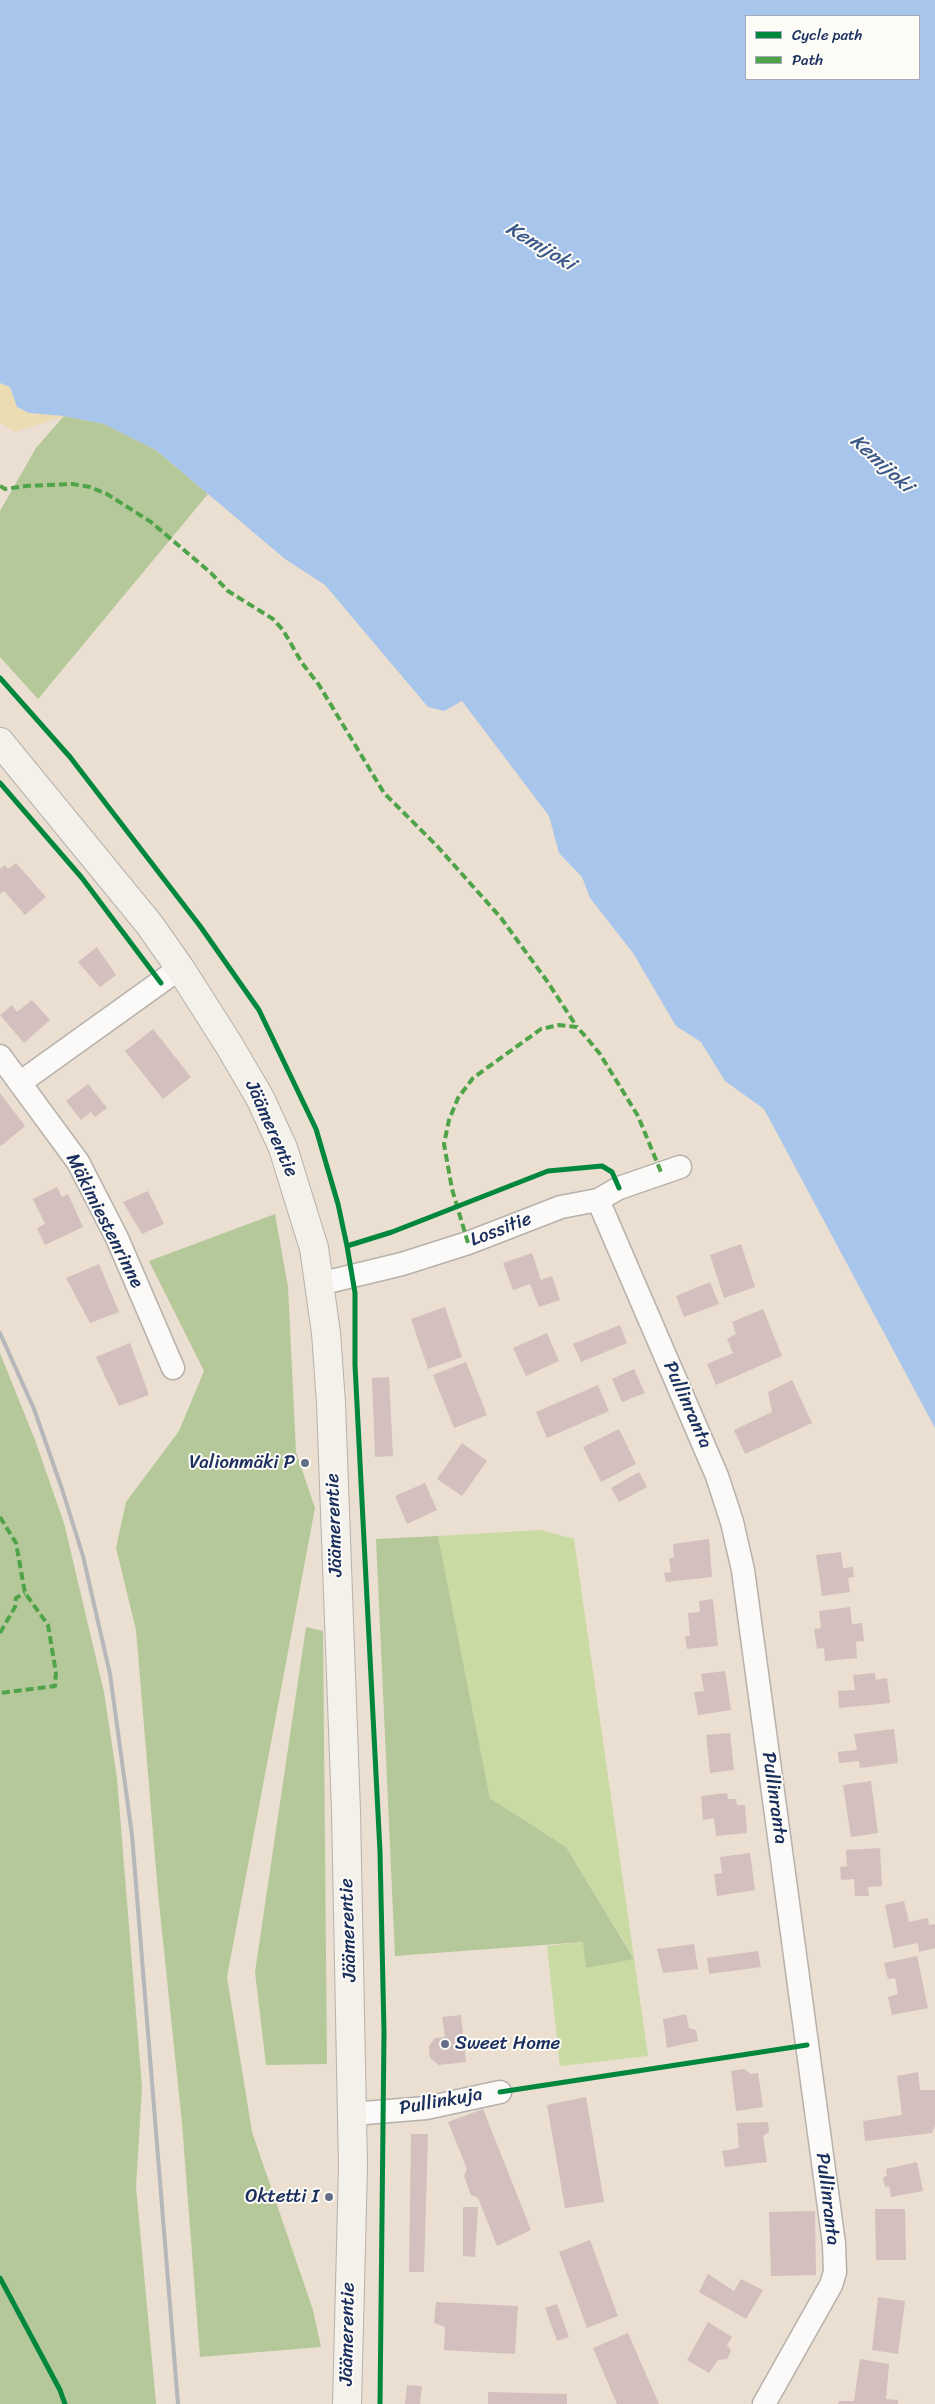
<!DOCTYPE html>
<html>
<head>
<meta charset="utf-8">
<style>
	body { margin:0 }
	#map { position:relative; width:935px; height:2404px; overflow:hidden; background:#eadfd0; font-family:Sriracha,sans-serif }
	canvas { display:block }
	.legend { position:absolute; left:745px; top:15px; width:175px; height:65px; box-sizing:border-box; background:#fdfcf7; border:1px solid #a3aaba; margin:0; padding:6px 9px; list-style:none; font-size:15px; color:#1b2f5e }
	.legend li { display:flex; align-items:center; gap:10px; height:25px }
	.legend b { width:25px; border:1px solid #a3aaba }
</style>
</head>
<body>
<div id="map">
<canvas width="935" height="2404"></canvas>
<ul class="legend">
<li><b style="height:6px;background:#00873e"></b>Cycle path</li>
<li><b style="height:6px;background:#4fa44a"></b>Path</li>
</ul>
</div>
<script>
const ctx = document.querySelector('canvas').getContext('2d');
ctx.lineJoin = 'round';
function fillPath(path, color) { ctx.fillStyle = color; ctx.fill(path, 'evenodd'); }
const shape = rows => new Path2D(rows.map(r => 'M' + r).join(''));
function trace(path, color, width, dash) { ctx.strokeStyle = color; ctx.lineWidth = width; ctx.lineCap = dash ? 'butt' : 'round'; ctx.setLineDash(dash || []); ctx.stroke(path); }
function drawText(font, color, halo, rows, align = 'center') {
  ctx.font = font + ' Sriracha,sans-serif'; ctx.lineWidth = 4; ctx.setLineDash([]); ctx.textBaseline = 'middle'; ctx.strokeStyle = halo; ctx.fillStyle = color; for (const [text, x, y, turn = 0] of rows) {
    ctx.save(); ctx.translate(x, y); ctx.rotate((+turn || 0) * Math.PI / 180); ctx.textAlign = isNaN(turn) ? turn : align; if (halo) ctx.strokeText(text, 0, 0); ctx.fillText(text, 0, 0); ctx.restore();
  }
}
const green = shape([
	[541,1530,574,1539,648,2056,560,2066,547,1946,584,1942,586,1968,634,1958,566,1847,490,1798,438,1536]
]);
const forest = shape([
	[64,416,104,424,156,450,208,494,38,699,0,657,0,511,36,448],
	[275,1214,288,1287,296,1452,315,1508,227,1977,252,2132,313,2310,321,2347,200,2357,182,2123,158,1893,136,1630,116,1548,126,1502,179,1431,204,1371,149,1261],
	[0,1353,35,1440,64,1523,104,1692,117,1778,142,2087,136,2187,156,2404,0,2404],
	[438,1536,490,1798,566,1847,634,1959,586,1968,583,1942,395,1956,376,1539],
	[306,1627,323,1631,327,2064,266,2065,255,1972]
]);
const sand = shape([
	[0,383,10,387,17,407,29,413,64,416,15,432,0,423]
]);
const water = shape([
	[0,0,935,0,935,1428,764,1109,725,1081,701,1042,676,1026,633,953,590,898,582,877,559,853,549,816,462,701,444,711,428,707,325,585,285,559,156,450,104,424,64,416,29,413,17,407,10,387,0,383],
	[746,16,919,16,919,79,746,79]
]);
const building = shape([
	[16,863,46,897,25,915,4,891,0,894,0,869,5,865,8,869],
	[97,947,116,975,100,987,78,962],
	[32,1000,50,1020,24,1043,0,1015,12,1005,17,1012],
	[153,1029,191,1077,163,1099,125,1051],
	[88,1084,107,1108,95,1117,91,1112,81,1120,66,1101],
	[0,1093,25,1126,1,1146,0,1144],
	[57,1187,62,1197,68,1194,83,1227,45,1245,37,1228,45,1224,33,1199],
	[148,1191,164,1224,142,1234,123,1202],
	[741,1244,755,1287,724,1298,710,1255],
	[532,1253,541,1280,552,1276,560,1300,539,1307,530,1284,513,1290,503,1263],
	[99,1264,119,1312,90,1323,66,1278],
	[710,1282,719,1304,684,1317,676,1296],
	[445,1307,462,1357,428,1369,411,1319],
	[763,1309,782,1356,716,1385,707,1364,733,1353,727,1339,736,1334,732,1322],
	[620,1325,627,1343,581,1362,573,1344],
	[547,1333,559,1361,526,1376,513,1348],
	[130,1343,149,1395,119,1406,96,1357],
	[466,1362,487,1415,454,1428,433,1375],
	[634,1369,645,1393,622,1402,612,1379],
	[389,1377,393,1456,375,1457,372,1378],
	[792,1380,812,1423,745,1454,734,1430,772,1412,768,1392],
	[598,1385,609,1411,547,1438,536,1412],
	[619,1429,636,1464,601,1482,583,1447],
	[462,1443,487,1461,462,1496,437,1479],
	[639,1472,647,1487,619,1502,611,1488],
	[425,1483,437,1510,407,1524,395,1496],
	[709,1539,712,1577,666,1582,664,1573,671,1572,669,1559,674,1557,673,1544],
	[841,1552,843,1568,853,1567,854,1577,848,1578,850,1592,822,1596,816,1555],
	[713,1599,718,1646,687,1649,685,1636,690,1636,688,1613,700,1612,699,1601],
	[850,1607,852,1624,862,1623,864,1641,856,1642,857,1658,825,1661,824,1648,817,1649,814,1629,821,1628,819,1611],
	[725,1671,731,1710,698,1715,694,1692,704,1691,701,1674],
	[875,1673,876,1680,887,1678,890,1703,839,1708,838,1691,855,1690,853,1675],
	[894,1729,898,1763,860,1768,859,1761,839,1763,838,1752,857,1750,854,1734],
	[730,1733,734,1770,710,1773,706,1735],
	[871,1781,878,1833,851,1837,843,1785],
	[727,1793,728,1799,736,1799,737,1805,745,1805,747,1833,716,1836,714,1818,703,1820,701,1796],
	[880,1848,882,1886,868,1887,869,1896,855,1896,854,1879,841,1880,840,1867,847,1866,846,1850],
	[750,1853,755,1890,717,1896,714,1874,722,1873,720,1857],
	[904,1901,909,1922,928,1918,929,1925,935,1924,935,1948,919,1952,918,1943,894,1948,885,1905],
	[694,1944,698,1969,663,1973,657,1949],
	[758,1951,761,1967,709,1974,707,1958],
	[917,1956,928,2008,892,2015,888,1997,898,1994,895,1978,888,1979,884,1963],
	[686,2014,689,2028,696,2030,698,2041,667,2048,663,2019],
	[461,2015,466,2062,439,2065,430,2058,429,2046,435,2038,445,2037,442,2017],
	[744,2069,751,2074,758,2073,763,2107,736,2111,731,2071],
	[918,2072,920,2090,935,2090,935,2126,932,2133,865,2141,863,2121,902,2115,897,2076],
	[586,2097,604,2202,565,2208,547,2105],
	[483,2109,531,2230,497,2246,478,2198,471,2195,464,2176,467,2169,448,2122],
	[768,2122,769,2132,763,2136,767,2162,725,2167,722,2151,739,2148,737,2123],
	[411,2134,428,2134,424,2272,409,2272],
	[917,2162,923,2191,891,2197,889,2186,885,2187,883,2177,887,2176,886,2169],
	[463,2207,478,2207,475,2257,463,2256],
	[875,2209,905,2209,906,2260,876,2260],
	[815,2211,816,2275,771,2276,769,2212],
	[590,2240,618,2316,587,2328,559,2252],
	[708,2274,734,2291,741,2279,763,2290,746,2319,699,2292],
	[878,2297,905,2301,898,2354,872,2350],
	[436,2302,518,2306,515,2354,444,2350,445,2327,434,2323],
	[557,2304,569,2337,557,2341,545,2308],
	[708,2322,732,2337,727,2345,731,2351,727,2359,718,2360,709,2373,687,2360],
	[628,2333,659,2404,617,2404,593,2348],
	[860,2359,889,2364,886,2399,898,2400,898,2404,838,2404,839,2401,854,2401],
	[407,2385,422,2386,420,2404,405,2404],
	[488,2392,567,2394,567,2404,488,2404]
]);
const minor = shape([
	[0,1056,78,1162,117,1238,173,1368],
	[21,1082,180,968],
	[598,1200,717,1476,732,1522,743,1570,834,2244,835,2272,831,2285,764,2404],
	[319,1284,402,1264,468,1243,561,1207,598,1200,619,1188,680,1167],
	[352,2114,426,2108,500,2092]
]);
const secondary = shape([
	[0,742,149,924,180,968,229,1045,260,1098,283,1148,314,1248,326,1333,331,1403,346,1811,353,2167,347,2404]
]);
const rail = shape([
	[0,1333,34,1409,62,1489,83,1556,110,1674,132,1835,178,2404]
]);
const quiet = shape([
	[0,486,5,489,26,486,72,484,90,487,107,494,151,522,211,573,228,591,273,619,283,630,302,663,319,685,384,793,438,847,501,918,547,981,577,1027],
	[468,1243,452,1189,444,1144,449,1120,458,1098,473,1078,541,1029,559,1025,577,1027,586,1037,600,1054,638,1116,661,1172],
	[0,1517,16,1543,25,1593,48,1625,56,1673,55,1686,0,1693],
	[0,1633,15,1607,16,1598,25,1593]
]);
const cycleway = shape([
	[0,678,70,757,200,926,259,1010,316,1129,338,1204,347,1246,355,1293,355,1365,380,1852,384,2032,380,2404],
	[0,783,82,878,161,983],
	[347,1246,392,1232,548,1171,602,1166,612,1172,619,1188],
	[500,2092,807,2045],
	[0,2278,60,2390,65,2404]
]);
const markers = [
	[305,1463,5,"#636d86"],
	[445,2044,5,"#636d86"],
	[329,2197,5,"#636d86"]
];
const streetNames = [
	["Jäämerentie",271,1129,66],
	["Mäkimiestenrinne",104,1221,63],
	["Lossitie",501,1230,-21],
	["Pullinranta",687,1405,66],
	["Jäämerentie",335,1525,-92],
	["Pullinranta",774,1798,82],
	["Jäämerentie",349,1930,-92],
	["Pullinkuja",441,2102,-10],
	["Pullinranta",827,2199,83],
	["Jäämerentie",348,2334,-89]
];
const poiNames = [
	["Valionmäki P",295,1463],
	["Sweet Home",455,2044,"left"],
	["Oktetti I",319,2197]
];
const waterNames = [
	["Kemijoki",540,247,31],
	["Kemijoki",881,464,42]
];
fillPath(green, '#c9daa3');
fillPath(forest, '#b5c89a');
fillPath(sand, '#ecdcb4');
fillPath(water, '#a8c5eb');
fillPath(building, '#d3bfbe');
trace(minor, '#b6b1ac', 25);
trace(secondary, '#b6b1ac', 30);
trace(minor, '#fcfaf8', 22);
trace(secondary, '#f4f0ea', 28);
trace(rail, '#b6b7ba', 4);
trace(quiet, '#4fa44a', 4, [8, 4]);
trace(cycleway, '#00873e', 5);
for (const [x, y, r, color] of markers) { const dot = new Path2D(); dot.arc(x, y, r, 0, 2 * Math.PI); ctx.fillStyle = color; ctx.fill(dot); trace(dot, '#fdfcf7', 2); }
drawText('19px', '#1b2f5e', '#fdfcf7', streetNames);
drawText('19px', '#1b2f5e', '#fdfcf7', poiNames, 'right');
drawText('italic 20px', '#3d598c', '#fdfcf7', waterNames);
</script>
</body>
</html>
